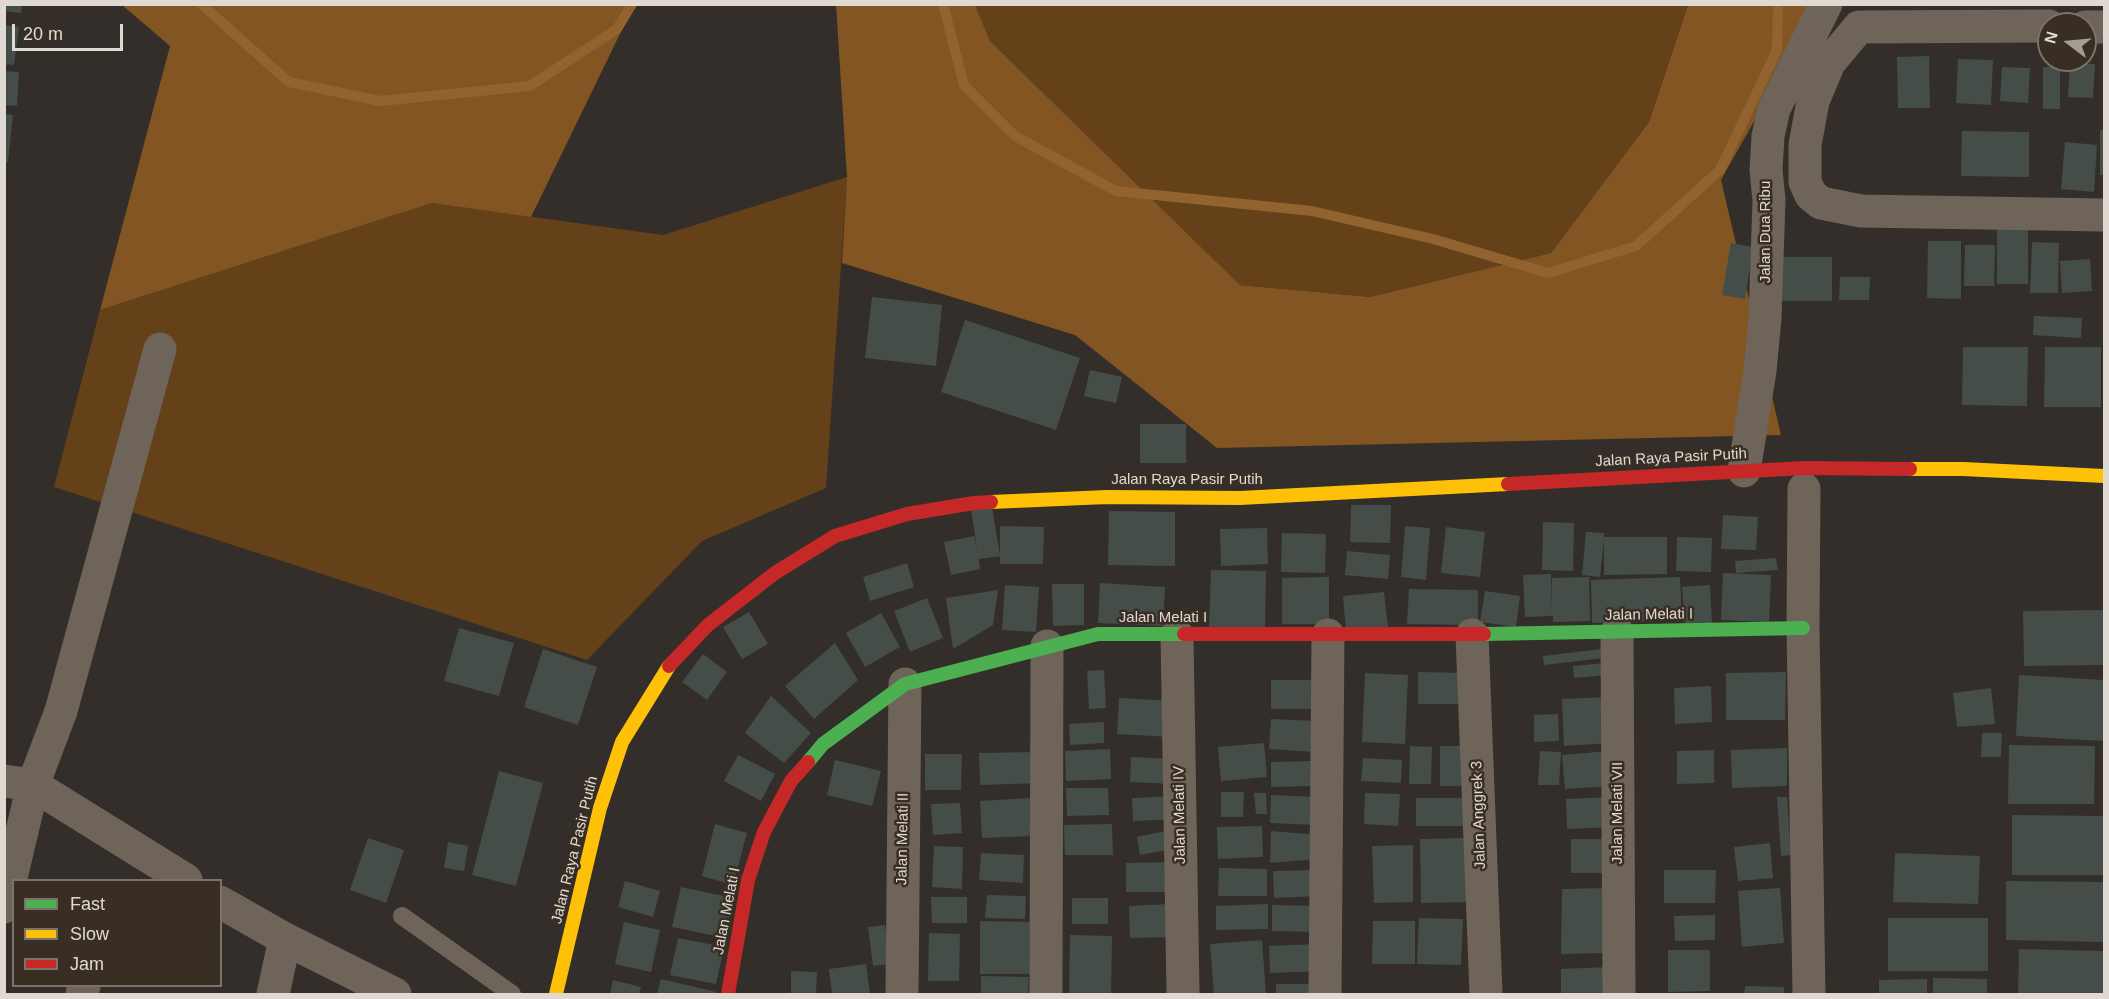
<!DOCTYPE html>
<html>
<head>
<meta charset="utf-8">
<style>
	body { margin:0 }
	#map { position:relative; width:2109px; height:999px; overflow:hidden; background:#332e29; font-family:Helvetica,sans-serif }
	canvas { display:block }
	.frame { position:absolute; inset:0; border:6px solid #e0d9d2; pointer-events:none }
	.legend { position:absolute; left:12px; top:879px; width:210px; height:108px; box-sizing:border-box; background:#382e24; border:2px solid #7b726a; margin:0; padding:8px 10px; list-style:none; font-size:18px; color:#e0d9d2 }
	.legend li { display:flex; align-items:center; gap:12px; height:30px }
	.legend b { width:30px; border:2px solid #7b726a }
	.north { position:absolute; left:2037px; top:12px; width:60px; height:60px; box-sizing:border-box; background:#382e24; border:2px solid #7b726a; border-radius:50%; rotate:286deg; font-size:16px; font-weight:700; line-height:24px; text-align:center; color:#e0d9d2 }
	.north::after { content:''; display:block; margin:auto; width:21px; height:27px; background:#a39d97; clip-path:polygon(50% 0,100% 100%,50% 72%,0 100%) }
	.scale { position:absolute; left:12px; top:24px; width:111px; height:27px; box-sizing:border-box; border:3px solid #e0d9d2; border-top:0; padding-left:8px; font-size:18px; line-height:21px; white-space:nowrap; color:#e0d9d2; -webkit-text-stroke:4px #382e24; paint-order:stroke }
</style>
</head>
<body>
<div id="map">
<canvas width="2109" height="999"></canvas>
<div class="frame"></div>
<ul class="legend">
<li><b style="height:8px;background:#4caf50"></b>Fast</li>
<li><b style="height:8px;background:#ffc107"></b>Slow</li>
<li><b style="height:8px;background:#c62828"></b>Jam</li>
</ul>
<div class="north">N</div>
<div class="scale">20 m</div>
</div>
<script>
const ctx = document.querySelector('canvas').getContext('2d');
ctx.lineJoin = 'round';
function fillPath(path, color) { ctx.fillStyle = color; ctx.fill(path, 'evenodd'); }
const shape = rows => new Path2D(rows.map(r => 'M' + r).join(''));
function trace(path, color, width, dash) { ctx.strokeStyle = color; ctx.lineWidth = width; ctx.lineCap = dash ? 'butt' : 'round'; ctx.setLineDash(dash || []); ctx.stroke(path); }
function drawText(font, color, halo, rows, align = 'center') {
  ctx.font = font + ' Helvetica,sans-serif'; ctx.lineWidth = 5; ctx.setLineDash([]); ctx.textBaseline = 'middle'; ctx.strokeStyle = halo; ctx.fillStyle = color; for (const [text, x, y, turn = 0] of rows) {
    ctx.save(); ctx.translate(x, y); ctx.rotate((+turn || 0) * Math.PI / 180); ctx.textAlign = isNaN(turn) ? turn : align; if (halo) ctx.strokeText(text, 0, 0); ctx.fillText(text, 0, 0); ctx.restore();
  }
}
const green = shape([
	[975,5,1688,5,1649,122,1551,253,1370,297,1240,285,990,41],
	[847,177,826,488,702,541,587,660,54,487,100,310,432,203,663,235]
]);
const forest = shape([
	[122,5,634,5,531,217,432,203,100,310,170,46],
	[836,5,975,5,990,41,1240,285,1370,297,1551,253,1649,122,1688,5,1814,5,1814,15,1721,180,1781,435,1217,448,1075,335,842,263,847,177]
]);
const stream = shape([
	[201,4,289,82,380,101,530,86,617,29,632,4],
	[943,4,964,85,1015,136,1116,191,1312,211,1433,239,1548,273,1636,246,1720,170,1777,50,1778,4]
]);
const building = shape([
	[4,4,22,4,21,13,4,11],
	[4,25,19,27,14,65,4,64],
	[1929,56,1930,108,1898,108,1897,57],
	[1958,59,1993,60,1991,105,1956,103],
	[2070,63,2095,64,2093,98,2068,97],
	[2002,67,2030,68,2028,103,2000,101],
	[2043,67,2060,67,2060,109,2043,109],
	[4,71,19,72,17,106,4,105],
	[4,114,13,115,8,162,4,161],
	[2100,130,2104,130,2104,175,2100,175],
	[1962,131,2029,132,2029,177,1961,176],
	[2065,142,2097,145,2094,192,2061,189],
	[2028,223,2028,284,1997,284,1997,224],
	[1928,241,1961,241,1961,299,1927,298],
	[2032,242,2059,243,2058,293,2030,293],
	[1731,243,1753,247,1745,299,1722,295],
	[1965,245,1995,245,1994,286,1964,286],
	[1780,257,1832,257,1832,301,1779,301],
	[2090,259,2092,291,2062,293,2060,261],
	[1840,277,1870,277,1869,300,1839,300],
	[872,297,942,305,936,366,865,358],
	[2034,316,2082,318,2081,338,2033,335],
	[965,320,1080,358,1056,430,941,392],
	[1963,347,2028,347,2027,406,1962,405],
	[2045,347,2101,347,2101,407,2044,407],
	[1090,370,1122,377,1116,403,1084,396],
	[1140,424,1186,424,1186,463,1140,463],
	[1351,505,1391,505,1390,543,1350,542],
	[992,506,1000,556,979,559,980,569,951,575,944,542,974,536,977,549,971,509],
	[1109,511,1175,512,1175,566,1108,565],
	[1723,515,1758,517,1756,550,1721,549],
	[1543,522,1574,523,1573,571,1542,570],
	[1000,526,1044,527,1043,564,1000,564],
	[1405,526,1430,528,1426,580,1401,577],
	[1446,527,1485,532,1480,577,1441,573],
	[1267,528,1268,564,1221,566,1220,529],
	[1586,532,1604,533,1604,537,1667,537,1667,574,1604,575,1604,539,1600,577,1582,575],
	[1282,533,1326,534,1325,573,1281,572],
	[1677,537,1712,538,1711,572,1676,571],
	[1347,551,1390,555,1388,579,1345,575],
	[1776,558,1778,570,1736,573,1735,561],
	[907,563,914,587,870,601,863,577],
	[1211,570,1266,571,1265,629,1209,628],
	[1723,573,1771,575,1769,622,1721,620],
	[1551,574,1552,613,1552,578,1589,577,1590,621,1553,622,1553,616,1525,617,1523,575],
	[1329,577,1329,624,1282,624,1282,578],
	[1680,577,1682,620,1592,623,1591,580],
	[1100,583,1165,587,1163,626,1098,623],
	[1052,584,1084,584,1084,625,1053,626],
	[1005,585,1039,587,1036,632,1002,630],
	[1710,585,1712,624,1685,626,1682,587],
	[1409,589,1478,590,1478,625,1407,624],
	[998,590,993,625,953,649,946,598],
	[1485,591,1520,596,1516,627,1480,622],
	[1384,592,1388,627,1346,631,1343,596],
	[927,598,943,638,910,652,894,611],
	[2104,610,2104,665,2024,666,2023,611],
	[749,612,768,644,742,659,723,627],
	[881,613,900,647,865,667,846,633],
	[459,628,514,643,499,696,444,681],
	[835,643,858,680,814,719,785,686],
	[543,649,597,667,578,725,524,707],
	[1602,649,1603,658,1544,665,1543,656],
	[703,654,727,672,707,700,682,682],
	[1617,662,1617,674,1574,678,1573,666],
	[1104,670,1106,708,1089,709,1087,671],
	[1418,672,1467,673,1466,704,1418,704],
	[1786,672,1785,720,1726,720,1726,673],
	[1365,673,1408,675,1405,744,1362,742],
	[2019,675,2104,680,2104,741,2016,736],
	[1271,680,1324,680,1324,709,1271,709],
	[1711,686,1712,722,1675,724,1674,688],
	[1991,688,1995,724,1957,727,1953,693],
	[771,696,811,733,784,763,745,733],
	[1609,697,1611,743,1564,746,1562,699],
	[1119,698,1172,701,1170,737,1117,734],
	[1558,714,1559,741,1534,742,1534,715],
	[1271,719,1316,721,1314,752,1269,749],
	[1104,722,1104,743,1070,745,1069,724],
	[1982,733,2002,733,2001,757,1981,757],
	[1264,743,1267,777,1221,781,1218,747],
	[2009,745,2095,746,2094,804,2008,804],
	[1410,746,1432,747,1431,784,1409,784],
	[1440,746,1468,746,1467,786,1440,786],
	[1787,748,1787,786,1732,788,1731,750],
	[1110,749,1111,779,1066,781,1065,751],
	[1714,750,1714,783,1677,784,1677,751],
	[1540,751,1561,752,1559,785,1538,785],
	[1609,751,1611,786,1565,789,1562,755],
	[1039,752,1040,783,980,785,979,753],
	[925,754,962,754,961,790,925,790],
	[738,755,775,774,761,801,724,781],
	[1131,757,1174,759,1173,784,1130,782],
	[1363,758,1402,760,1401,783,1361,781],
	[835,760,881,771,872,806,827,795],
	[1313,761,1313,786,1271,787,1271,762],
	[499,771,543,783,516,886,472,875],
	[1066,788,1108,788,1109,815,1067,816],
	[1221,792,1244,792,1243,817,1221,817],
	[1254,793,1266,793,1267,814,1256,814],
	[1365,793,1400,794,1398,826,1364,824],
	[1271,795,1319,797,1317,825,1270,823],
	[1176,796,1177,819,1133,821,1132,798],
	[1611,797,1613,827,1567,829,1566,799],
	[1777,797,1787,797,1791,855,1781,856],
	[1032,798,1034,836,982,838,980,801],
	[1416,798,1468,798,1468,826,1416,826],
	[960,803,962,833,933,835,931,804],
	[2012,815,2104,816,2104,875,2012,875],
	[715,824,747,833,733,885,702,876],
	[1112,824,1113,855,1065,855,1064,825],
	[1262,826,1263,857,1218,859,1217,827],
	[1165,831,1168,850,1140,855,1137,837],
	[1271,831,1319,835,1317,859,1270,863],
	[368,838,404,850,386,903,350,890],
	[1467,838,1468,902,1421,903,1420,839],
	[1571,839,1607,839,1607,873,1571,873],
	[448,842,468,846,464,871,444,868],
	[1770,843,1773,878,1738,881,1734,847],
	[1413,845,1413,902,1374,903,1372,846],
	[934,846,963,847,962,889,932,887],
	[981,853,1024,855,1023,883,979,880],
	[1895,853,1980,856,1978,904,1893,902],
	[1171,862,1171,892,1126,892,1126,863],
	[1219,868,1267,869,1267,896,1218,896],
	[1317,870,1318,896,1274,898,1273,871],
	[1664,870,1716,870,1715,903,1664,903],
	[625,881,660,891,653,917,618,907],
	[2006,881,2104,882,2104,942,2006,940],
	[681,887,733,898,725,938,672,927],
	[1607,888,1608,953,1561,954,1562,889],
	[1780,888,1784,943,1742,947,1738,891],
	[987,895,1026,896,1025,919,985,918],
	[931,897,967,897,967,923,932,923],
	[1072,898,1108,898,1108,924,1072,924],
	[1170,904,1171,937,1130,938,1129,906],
	[1268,904,1268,929,1216,930,1216,906],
	[1272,905,1318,906,1318,932,1272,931],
	[1715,915,1715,940,1675,941,1674,916],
	[1419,918,1463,919,1461,965,1417,964],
	[1888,918,1988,918,1988,971,1888,971],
	[980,921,1032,922,1031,974,980,974],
	[1373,921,1415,921,1415,964,1372,964],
	[624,922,660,930,651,972,615,964],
	[885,925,890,964,873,966,868,927],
	[929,933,960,934,959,981,928,981],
	[1070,935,1112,936,1111,994,1069,994],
	[678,938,724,947,716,984,670,975],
	[1262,940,1266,994,1214,994,1210,944],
	[1319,944,1321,971,1270,973,1269,946],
	[2019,949,2104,951,2104,994,2018,994],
	[1668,950,1710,950,1710,991,1668,992],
	[866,964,870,994,832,994,829,969],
	[1608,967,1609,994,1561,994,1561,969],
	[791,971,817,972,816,994,791,994],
	[981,976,1029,977,1028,994,981,994],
	[1933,978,1987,979,1987,994,1933,994],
	[661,979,716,992,715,994,657,994],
	[1927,979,1927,994,1879,994,1879,980],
	[613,980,641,987,639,994,610,994],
	[1276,984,1322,984,1322,994,1276,994],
	[1745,986,1784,987,1784,994,1744,994]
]);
const lane = shape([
	[402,916,512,994]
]);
const street = shape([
	[2049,26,1859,27,1829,63,1813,101,1805,145,1805,182,1811,195,1821,203,1861,211,2104,215],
	[2085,27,2104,27],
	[1744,471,1760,371,1765,318,1769,200,1766,170,1768,136,1774,109,1826,4],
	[1804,489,1803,628,1809,994],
	[1617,632,1619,994],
	[1177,635,1183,994],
	[1472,635,1486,994],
	[4,781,33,785,186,880],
	[220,902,285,939,395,994],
	[4,907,33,785,61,711,160,349],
	[82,994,84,986],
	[273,994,285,939],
	[902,994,905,684],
	[1046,994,1047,646],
	[1325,994,1328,635]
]);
const fast = shape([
	[1484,634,1803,628],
	[808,762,823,744,905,684,1098,634,1184,634]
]);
const slow = shape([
	[1910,469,1963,469,2104,476],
	[991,502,1107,497,1240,498,1508,484],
	[556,994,600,808,622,742,669,666]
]);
const jam = shape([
	[1508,484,1805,468,1910,469],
	[1184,634,1484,634],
	[669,666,708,625,775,573,835,536,907,514,974,503,991,502],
	[728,994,748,880,764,832,791,781,808,762]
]);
const streetNames = [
	["Jalan Dua Ribu",1766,232,-90],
	["Jalan Raya Pasir Putih",1671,458,-3],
	["Jalan Raya Pasir Putih",1187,480],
	["Jalan Melati I",1649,615,-1],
	["Jalan Melati I",1163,618],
	["Jalan Melati VII",1618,813,-90],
	["Jalan Melati IV",1180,815,-91],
	["Jalan Anggrek 3",1479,815,-92],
	["Jalan Melati II",903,839,-89],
	["Jalan Raya Pasir Putih",575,850,-76],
	["Jalan Melati I",727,911,-79]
];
fillPath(green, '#644119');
fillPath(forest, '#825522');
trace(stream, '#92632f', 10);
fillPath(building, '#454d49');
trace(lane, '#6e6459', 18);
trace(street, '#6e6459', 33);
trace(fast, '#4caf50', 14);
trace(slow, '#ffc107', 14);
trace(jam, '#c62828', 14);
drawText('15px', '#e0d9d2', '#382e24', streetNames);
</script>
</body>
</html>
